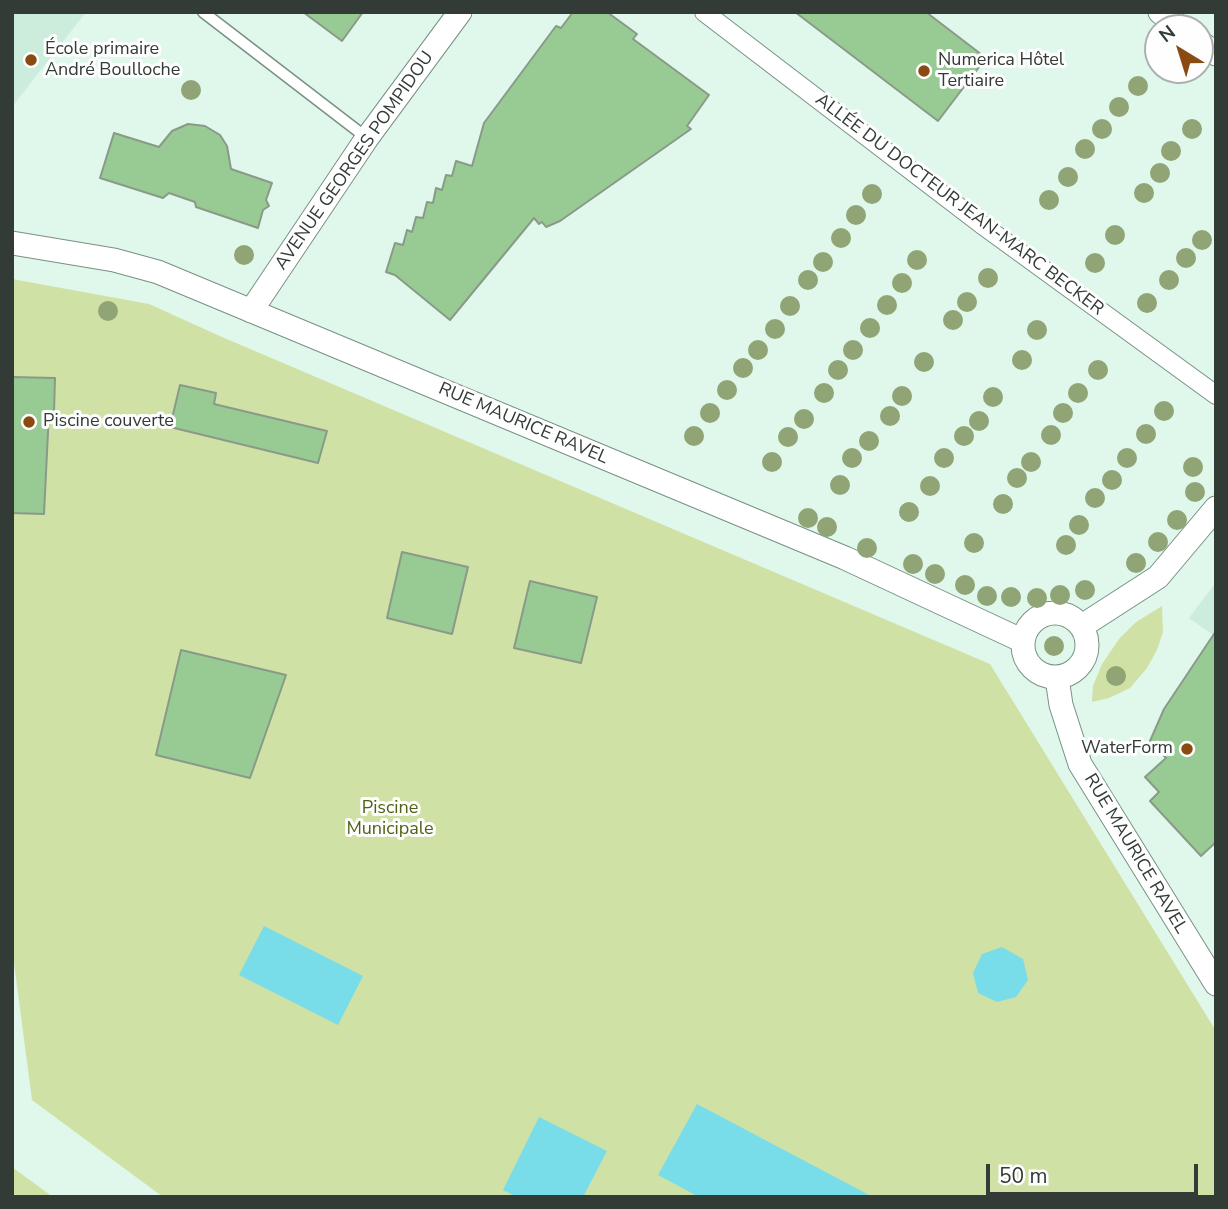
<!DOCTYPE html>
<html>
<head>
<meta charset="utf-8">
<style>
	body { margin:0 }
	#map { position:relative; width:1228px; height:1209px; overflow:hidden; background:#dff8eb; font-family:"Nunito Sans",sans-serif }
	canvas { display:block }
	.frame { position:absolute; inset:0; border:14px solid #323b36; pointer-events:none }
	.north { position:absolute; left:1144px; top:14px; width:70px; height:70px; box-sizing:border-box; background:#fefefe; border:2px solid #acb0ae; border-radius:50%; rotate:322deg; font-size:19px; font-weight:700; line-height:28px; text-align:center; color:#323b36 }
	.north::after { content:''; display:block; margin:auto; width:24px; height:32px; background:#8a4b12; clip-path:polygon(50% 0,100% 100%,50% 72%,0 100%) }
	.scale { position:absolute; left:986px; top:1164px; width:212px; height:32px; box-sizing:border-box; border:4px solid #323b36; border-top:0; padding-left:9px; font-size:21px; line-height:24px; white-space:nowrap; color:#323b36; -webkit-text-stroke:5px #fefefe; paint-order:stroke }
</style>
</head>
<body>
<div id="map">
<canvas width="1228" height="1209"></canvas>
<div class="frame"></div>
<div class="north">N</div>
<div class="scale">50 m</div>
</div>
<script>
const ctx = document.querySelector('canvas').getContext('2d');
ctx.lineJoin = 'round';
function fillPath(path, color) { ctx.fillStyle = color; ctx.fill(path, 'evenodd'); }
const shape = rows => new Path2D(rows.map(r => 'M' + r).join(''));
function trace(path, color, width, dash) { ctx.strokeStyle = color; ctx.lineWidth = width; ctx.lineCap = dash ? 'butt' : 'round'; ctx.setLineDash(dash || []); ctx.stroke(path); }
function drawText(font, color, halo, rows, align = 'center') {
  ctx.font = font + ' "Nunito Sans",sans-serif'; ctx.lineWidth = 6; ctx.setLineDash([]); ctx.textBaseline = 'middle'; ctx.strokeStyle = halo; ctx.fillStyle = color; for (const [text, x, y, turn = 0] of rows) {
    ctx.save(); ctx.translate(x, y); ctx.rotate((+turn || 0) * Math.PI / 180); ctx.textAlign = isNaN(turn) ? turn : align; if (halo) ctx.strokeText(text, 0, 0); ctx.fillText(text, 0, 0); ctx.restore();
  }
}
const built = shape([
	[12,12,86,12,12,107],
	[1216,582,1216,637,1189,618]
]);
const green = shape([
	[12,279,149,304,222,337,990,664,1216,1031,1216,1197,163,1197,32,1100,12,948],
	[1162,606,1163,632,1157,650,1147,668,1130,688,1109,698,1092,702,1093,686,1102,664,1119,639,1136,622],
	[12,1167,53,1197,12,1197]
]);
const water = shape([
	[264,926,363,976,338,1025,239,975],
	[1002,947,1023,959,1028,980,1016,997,997,1002,978,993,973,973,982,954],
	[697,1104,873,1197,699,1197,658,1175],
	[539,1117,607,1151,583,1197,517,1197,503,1190]
]);
const building = shape([
	[303,12,363,12,342,41,303,12],
	[573,12,607,12,637,34,633,39,709,95,687,126,691,129,560,221,546,227,542,222,539,224,534,218,450,320,395,275,386,272,395,243,403,245,407,230,412,232,416,217,423,218,427,202,433,203,436,188,442,190,446,175,452,176,456,161,472,166,484,123,556,26,561,28,573,12],
	[795,12,926,12,986,58,938,121,795,12],
	[188,124,205,126,220,135,227,146,231,169,272,183,266,200,269,206,263,210,258,228,196,207,195,202,169,193,163,198,100,178,114,133,159,147,172,131,188,124],
	[12,377,55,378,54,412,49,412,44,514,12,513,12,377],
	[180,385,216,393,214,404,327,431,318,463,170,427,180,385],
	[402,552,468,567,452,634,387,618,402,552],
	[530,581,597,597,581,663,514,648,530,581],
	[1216,631,1216,842,1201,856,1150,801,1159,792,1145,777,1166,758,1150,741,1164,709,1216,631],
	[181,650,286,675,250,778,156,755,181,650]
]);
const service = shape([
	[203,12,367,138]
]);
const pedestrian = shape([
	[704,12,985,227,1216,395]
]);
const minor = shape([
	[1160,12,1181,28],
	[1200,42,1216,54],
	[12,243,114,260,158,272,845,558,1023,641],
	[251,311,367,138,460,12],
	'1023 645a32 32 0 1 1 64 0a32 32 0 1 1-64 0Z',
	[1082,626,1158,577,1216,508],
	[1057,678,1061,705,1080,764,1216,984]
]);
const trees = [
	[1138,86],
	[191,90],
	[1119,107],
	[1102,129],
	[1192,129],
	[1085,149],
	[1171,151],
	[1160,173],
	[1068,177],
	[1144,193],
	[872,194],
	[1049,200],
	[856,215],
	[1115,235],
	[841,238],
	[1202,240],
	[244,255],
	[1186,258],
	[917,260],
	[823,262],
	[1095,263],
	[988,278],
	[808,280],
	[1169,280],
	[902,283],
	[967,302],
	[1147,303],
	[887,305],
	[790,306],
	[108,311],
	[953,320],
	[870,328],
	[775,329],
	[1037,330],
	[758,350],
	[853,350],
	[1022,360],
	[924,362],
	[743,368],
	[838,370],
	[1098,370],
	[727,390],
	[824,393],
	[1078,393],
	[902,396],
	[993,397],
	[1164,411],
	[710,413],
	[1063,413],
	[890,416],
	[804,419],
	[979,421],
	[1146,434],
	[1051,435],
	[694,436],
	[964,436],
	[788,437],
	[869,441],
	[852,458],
	[944,458],
	[1127,458],
	[772,462],
	[1031,462],
	[1193,467],
	[1017,478],
	[1112,480],
	[840,485],
	[930,486],
	[1195,492],
	[1095,498],
	[1003,504],
	[909,512],
	[808,518],
	[1177,520],
	[1079,525],
	[827,527],
	[1158,542],
	[974,543],
	[1066,545],
	[867,548],
	[1136,563],
	[913,564],
	[935,574],
	[965,585],
	[1085,590],
	[1060,595],
	[987,596],
	[1011,597],
	[1037,598],
	[1054,646],
	[1116,676]
];
const markers = [
	[31,60,7,"#8a4b12"],
	[924,71,7,"#8a4b12"],
	[29,422,7,"#8a4b12"],
	[1187,749,7,"#8a4b12"]
];
const poiNames = [
	["École primaire",45,50],
	["André Boulloche",45,71],
	["Numerica Hôtel",938,61],
	["Tertiaire",938,82],
	["Piscine couverte",43,422],
	["WaterForm",1173,749,"right"]
];
const streetNames = [
	["AVENUE GEORGES POMPIDOU",355,161,-55],
	["ALLÉE DU DOCTEUR JEAN-MARC BECKER",959,205,37],
	["RUE MAURICE RAVEL",523,424,23],
	["RUE MAURICE RAVEL",1135,854,59]
];
const parkNames = [
	["Piscine",390,809],
	["Municipale",390,830]
];
fillPath(built, '#ccecdc');
fillPath(green, '#d0e1a6');
fillPath(water, '#79dce9');
fillPath(building, '#98cb93');
trace(building, '#8a9a89', 2);
trace(service, '#799084', 13);
trace(pedestrian, '#799084', 20);
trace(minor, '#799084', 25);
trace(service, '#fff', 10);
trace(pedestrian, '#fff', 18);
trace(minor, '#fff', 23);
ctx.fillStyle = '#90a475';
for (const [x, y] of trees) { ctx.beginPath(); ctx.arc(x, y, 10, 0, 2 * Math.PI); ctx.fill(); }
for (const [x, y, r, color] of markers) { const dot = new Path2D(); dot.arc(x, y, r, 0, 2 * Math.PI); ctx.fillStyle = color; ctx.fill(dot); trace(dot, '#fefefe', 2.5); }
drawText('18px', '#323b36', '#fefefe', poiNames, 'left');
drawText('18px', '#323b36', '#fefefe', streetNames);
drawText('18px', '#506014', '#fefefe', parkNames);
</script>
</body>
</html>
